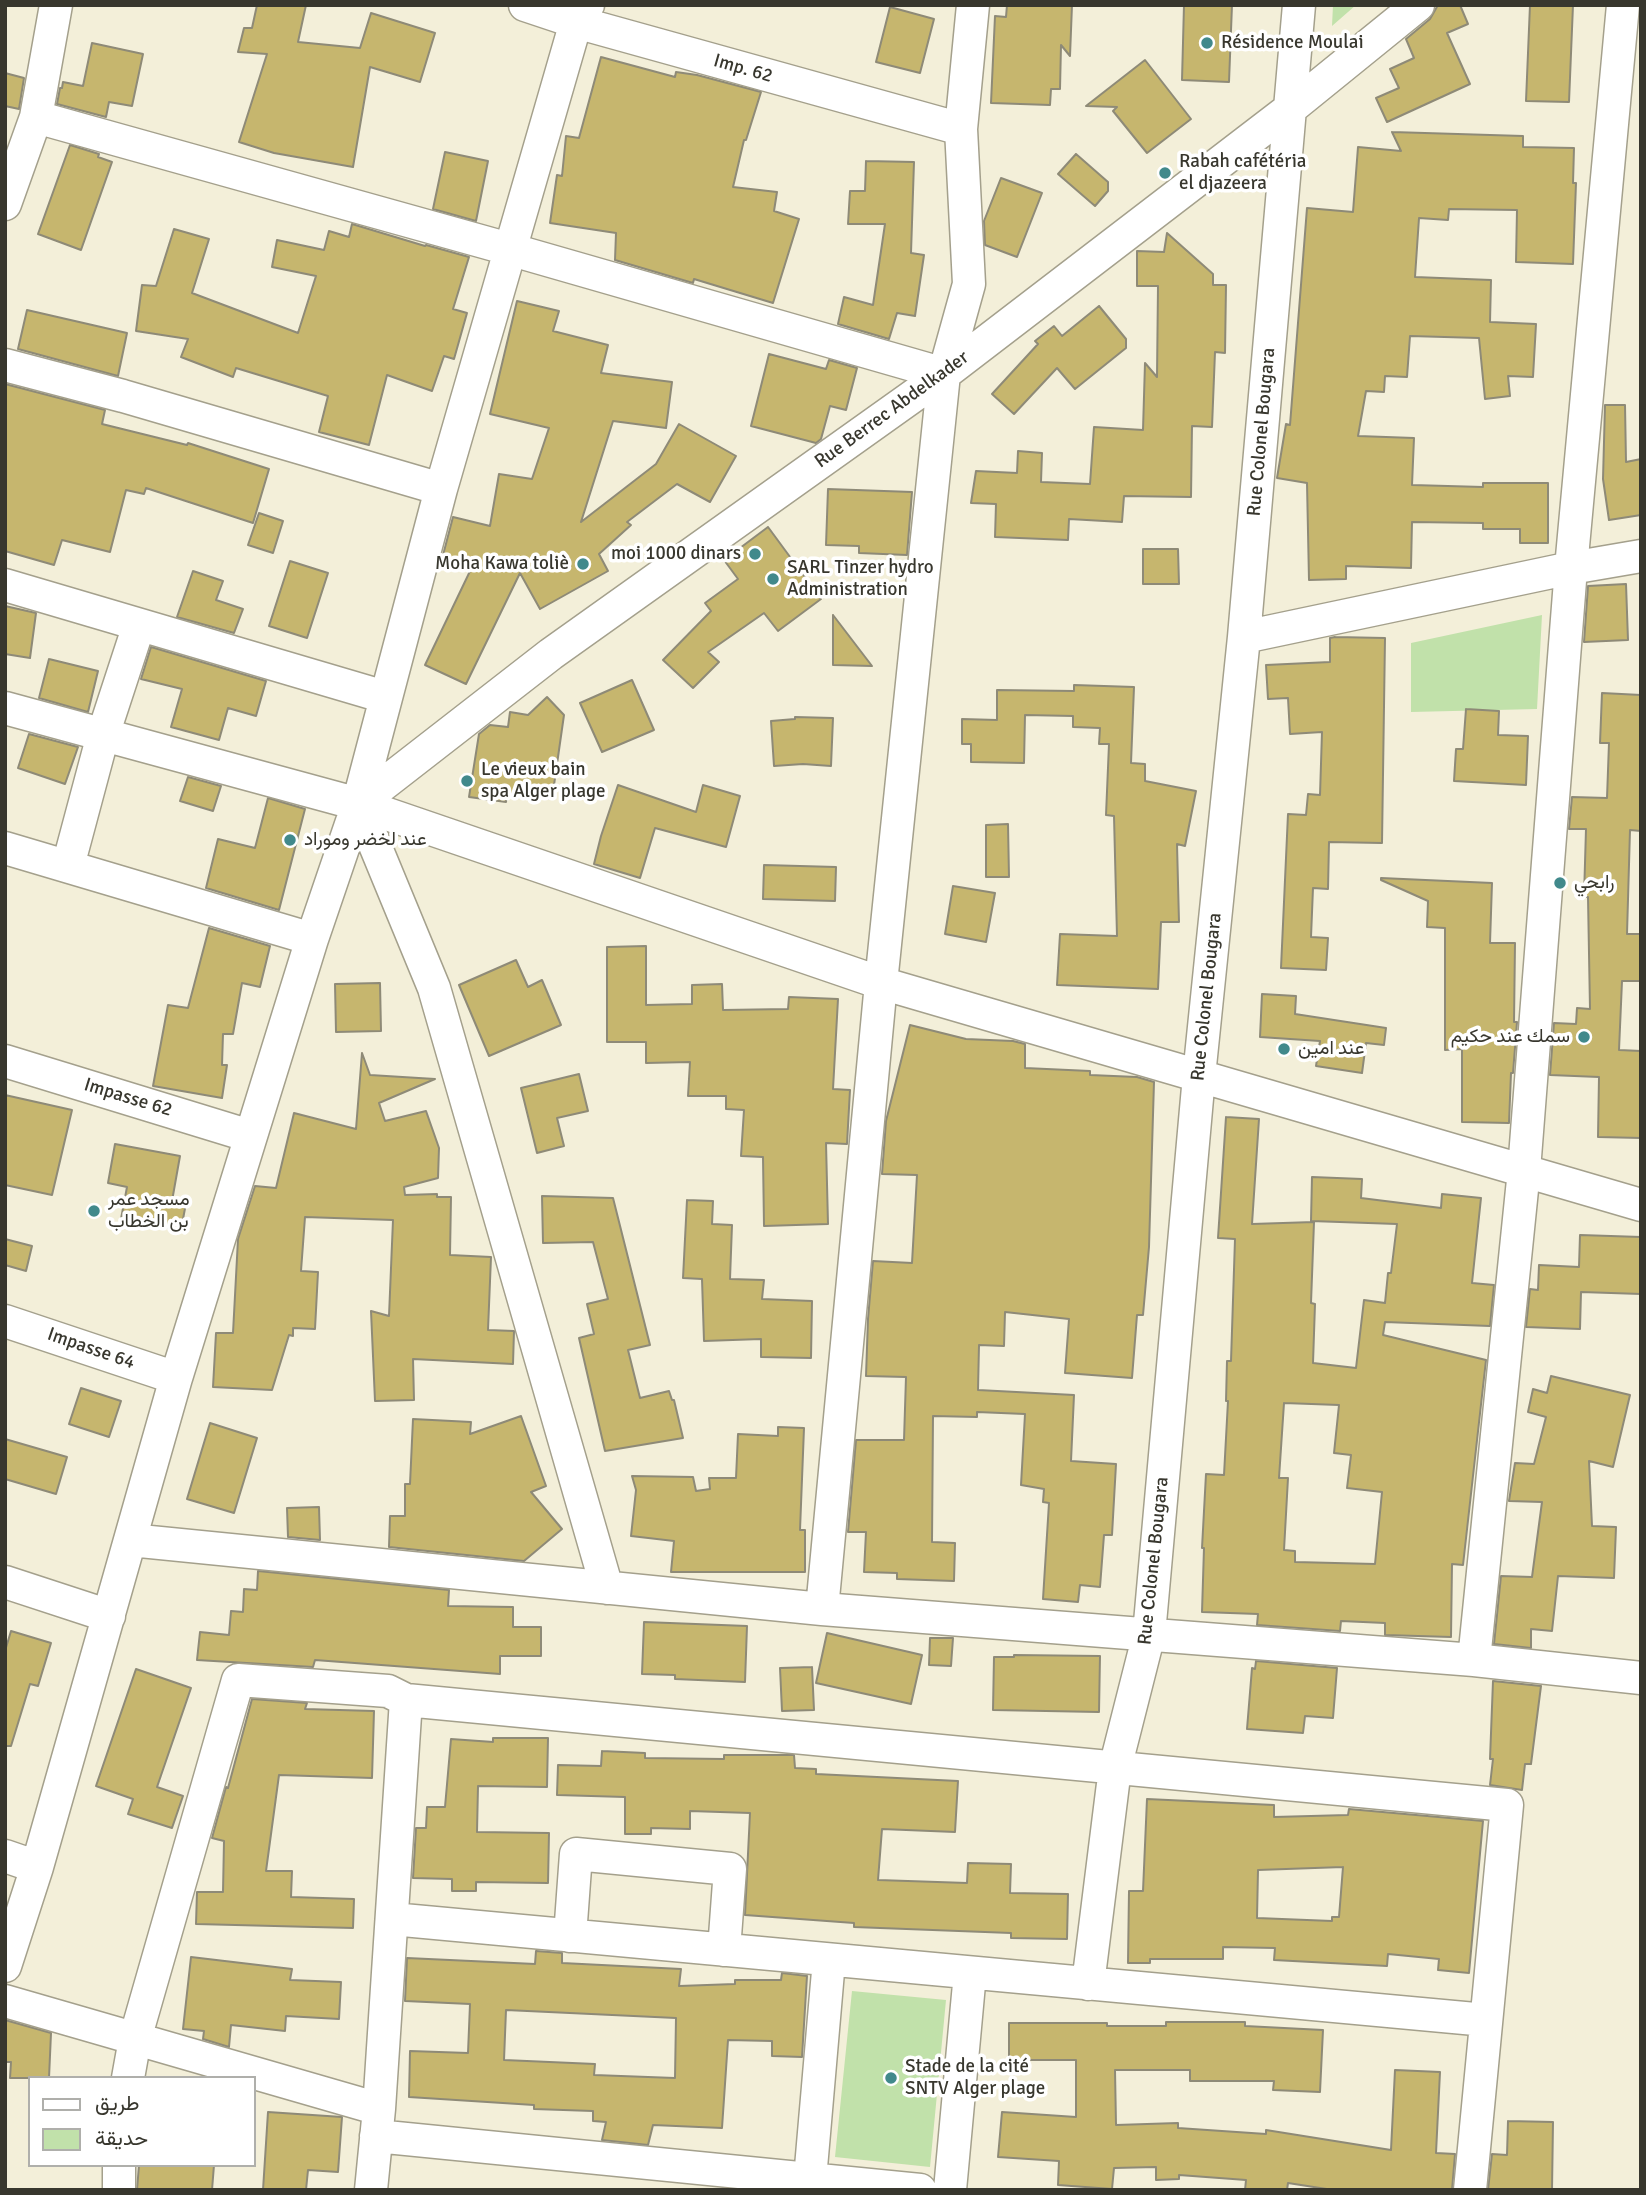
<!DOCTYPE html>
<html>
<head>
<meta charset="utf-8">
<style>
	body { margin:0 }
	#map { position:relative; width:1646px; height:2195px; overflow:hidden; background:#f3efd9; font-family:Signika,Vazirmatn,sans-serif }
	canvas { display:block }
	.frame { position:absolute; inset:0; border:7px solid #38372e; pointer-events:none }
	.legend { position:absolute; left:28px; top:2076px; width:228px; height:91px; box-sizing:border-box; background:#fff; border:2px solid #afafab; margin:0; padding:9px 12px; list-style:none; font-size:21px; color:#38372e }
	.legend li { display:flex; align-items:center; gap:14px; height:35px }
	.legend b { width:35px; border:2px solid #afafab }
</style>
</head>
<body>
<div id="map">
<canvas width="1646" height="2195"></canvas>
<div class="frame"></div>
<ul class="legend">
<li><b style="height:9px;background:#fff"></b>طريق</li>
<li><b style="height:19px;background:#c1e1aa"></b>حديقة</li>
</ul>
</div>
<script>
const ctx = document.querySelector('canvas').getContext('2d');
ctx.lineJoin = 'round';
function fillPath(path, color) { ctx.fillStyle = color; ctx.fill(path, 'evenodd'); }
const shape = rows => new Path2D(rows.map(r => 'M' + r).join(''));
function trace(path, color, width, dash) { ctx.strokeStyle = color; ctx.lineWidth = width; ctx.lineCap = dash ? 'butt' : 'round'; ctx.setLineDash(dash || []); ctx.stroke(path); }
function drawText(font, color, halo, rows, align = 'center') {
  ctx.font = font + ' Signika,Vazirmatn,sans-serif'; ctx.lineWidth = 7; ctx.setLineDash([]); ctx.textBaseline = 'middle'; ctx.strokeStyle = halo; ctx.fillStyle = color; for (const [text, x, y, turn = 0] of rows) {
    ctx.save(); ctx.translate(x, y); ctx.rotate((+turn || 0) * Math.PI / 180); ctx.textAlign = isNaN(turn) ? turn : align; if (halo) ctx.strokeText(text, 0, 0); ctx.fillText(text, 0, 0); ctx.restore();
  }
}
const green = shape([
	[1333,5,1356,5,1332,26],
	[1542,615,1537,709,1411,712,1411,643],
	[852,1991,946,2000,930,2167,835,2157]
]);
const building = shape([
	[257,5,306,5,298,42,360,48,371,13,435,33,420,82,370,67,353,167,274,153,239,142,267,54,238,52,244,28,252,28,257,5],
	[1007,5,1072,5,1070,56,1061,45,1060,89,1051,89,1050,105,991,103,995,16,1006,17,1007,5],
	[1184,5,1232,5,1229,82,1182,80,1184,5],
	[1438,5,1460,5,1468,24,1447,33,1470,84,1387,122,1376,98,1399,88,1390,69,1414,58,1406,39,1430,19,1438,5],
	[1530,5,1573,5,1569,102,1526,101,1530,5],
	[890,7,934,19,920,73,876,62,890,7],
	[92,43,143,54,132,106,109,102,106,117,57,104,60,88,62,88,63,82,83,86,92,43],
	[601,57,675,77,676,72,697,75,761,92,746,140,744,140,733,187,777,192,774,211,799,219,773,303,694,279,693,283,615,260,616,233,550,223,557,175,562,176,566,136,579,138,601,57],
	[1145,60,1191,119,1147,153,1113,111,1117,107,1086,106,1145,60],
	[5,73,24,78,19,109,5,106,5,73],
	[1392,132,1523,136,1523,147,1574,148,1573,183,1576,183,1573,264,1516,262,1517,210,1449,209,1448,220,1419,218,1415,277,1491,280,1490,322,1536,324,1533,377,1508,376,1510,396,1485,399,1479,338,1410,336,1407,377,1385,376,1384,392,1366,391,1358,436,1414,438,1412,485,1483,487,1483,483,1548,483,1548,543,1520,543,1520,529,1483,529,1483,523,1412,522,1411,568,1346,566,1346,579,1309,580,1307,483,1277,478,1286,424,1290,425,1307,208,1353,212,1358,147,1401,151,1392,132],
	[70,145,99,154,98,157,112,162,81,250,38,234,70,145],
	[445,152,488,161,476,221,433,209,445,152],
	[1076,154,1108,182,1108,191,1095,206,1058,174,1076,154],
	[866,161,914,162,911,253,924,255,915,316,897,313,889,339,838,324,844,297,873,305,885,224,848,224,850,191,865,191,866,161],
	[1001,178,1042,193,1017,257,985,245,984,221,1001,178],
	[352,224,425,246,426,245,469,257,453,309,467,313,454,359,444,356,432,391,387,375,369,445,319,432,328,396,236,368,233,377,181,357,188,339,136,331,142,285,156,286,174,229,209,239,192,293,298,333,316,276,272,267,277,240,324,250,329,231,349,237,352,224],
	[1167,233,1213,274,1213,285,1226,285,1225,353,1215,352,1212,427,1192,426,1191,497,1124,496,1122,522,1069,519,1068,540,995,537,996,504,971,503,976,471,1017,473,1018,451,1042,453,1041,482,1090,484,1094,427,1143,430,1145,363,1157,377,1158,286,1137,286,1137,251,1164,252,1167,233],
	[517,301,559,311,553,331,608,345,601,373,672,382,666,428,613,421,581,522,656,464,679,424,736,456,710,502,677,484,627,522,631,525,599,554,608,571,540,609,520,573,466,684,425,665,472,567,442,559,453,517,490,526,499,474,532,479,549,428,490,414,517,301],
	[1099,306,1126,339,1126,348,1075,389,1057,368,1014,414,992,394,1038,344,1035,341,1054,326,1062,336,1099,306],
	[27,310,127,333,118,376,18,349,27,310],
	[769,354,826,369,829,360,857,368,846,410,830,406,821,439,816,443,751,426,769,354],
	[5,384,105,410,102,424,187,445,188,443,269,469,253,523,146,488,144,494,126,490,110,552,62,540,54,565,5,551,5,384],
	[1605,405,1625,405,1626,462,1641,459,1641,515,1609,520,1603,479,1605,405],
	[828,489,912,492,907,555,859,553,859,546,826,545,828,489],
	[259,513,283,521,273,553,248,545,259,513],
	[768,527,821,599,778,631,764,613,708,652,719,662,693,688,663,660,711,611,705,603,738,579,724,560,768,527],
	[1143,549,1178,549,1179,584,1143,584,1143,549],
	[290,561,328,573,307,638,269,626,290,561],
	[193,571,223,581,216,600,243,609,234,633,177,617,193,571],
	[1626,584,1628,640,1584,642,1588,586,1626,584],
	[5,606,36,613,30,658,5,654,5,606],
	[833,615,872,666,833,665,833,615],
	[1335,637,1385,638,1382,843,1329,842,1328,889,1313,888,1311,937,1328,938,1326,970,1281,968,1288,814,1306,815,1308,794,1320,795,1322,732,1290,734,1288,698,1268,699,1266,665,1330,662,1330,638,1335,637],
	[151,647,266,681,256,716,228,708,219,740,171,727,182,689,141,679,151,647],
	[49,659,98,671,88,712,39,698,49,659],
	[632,680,654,730,602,752,580,703,632,680],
	[1074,685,1134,687,1131,763,1145,764,1145,781,1196,791,1185,846,1177,844,1179,922,1161,922,1158,989,1057,985,1060,934,1117,936,1114,816,1106,815,1109,744,1099,744,1100,728,1073,727,1073,716,1025,715,1024,763,971,762,971,744,962,744,962,719,997,720,997,690,1074,691,1074,685],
	[1602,693,1641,695,1641,831,1630,830,1627,934,1641,934,1641,981,1622,981,1619,1050,1641,1051,1641,1138,1598,1137,1599,1077,1550,1075,1554,1023,1576,1024,1577,1008,1590,1009,1588,897,1584,897,1586,829,1569,829,1572,797,1607,798,1609,743,1600,743,1602,693],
	[547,697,564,715,552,799,507,794,506,802,469,797,479,734,490,725,508,727,510,712,528,715,547,697],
	[1466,709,1499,711,1498,735,1528,736,1526,785,1454,781,1456,749,1463,749,1466,709],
	[795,717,833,718,831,766,803,764,774,766,771,721,795,719,795,717],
	[29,734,78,747,65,784,18,768,29,734],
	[188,777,221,786,213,811,180,801,188,777],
	[618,785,696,812,703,785,740,796,726,847,655,828,640,878,594,864,601,836,618,785],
	[268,798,305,809,279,910,206,888,218,839,255,848,268,798],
	[1008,824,1009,877,986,877,986,825,1008,824],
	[764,865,836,867,835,901,763,899,764,865],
	[1381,878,1492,883,1490,943,1515,943,1514,1022,1517,1022,1513,1073,1511,1073,1509,1123,1462,1122,1462,1049,1445,1050,1445,928,1427,927,1428,901,1381,880,1381,878],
	[953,886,995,893,986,942,945,934,953,886],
	[209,928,270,946,260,987,242,983,233,1034,223,1034,222,1065,227,1065,222,1098,153,1086,168,1005,188,1008,209,928],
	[646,946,646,1005,692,1004,692,985,722,984,723,1010,788,1009,789,997,838,999,833,1089,850,1090,847,1144,826,1143,828,1224,764,1226,763,1157,741,1156,744,1110,726,1109,726,1096,688,1096,690,1062,646,1063,646,1042,607,1042,607,947,646,946],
	[516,960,528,987,542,980,561,1025,489,1056,459,985,516,960],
	[380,983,381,1031,336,1032,335,984,380,983],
	[1262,994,1296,996,1295,1014,1386,1028,1384,1045,1366,1043,1362,1073,1316,1066,1320,1041,1260,1037,1262,994],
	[910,1025,966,1039,1013,1041,1025,1044,1025,1068,1090,1071,1090,1075,1137,1077,1154,1082,1149,1247,1143,1315,1137,1315,1132,1378,1065,1373,1069,1319,1005,1312,1004,1346,979,1345,978,1390,1074,1395,1071,1461,1116,1464,1112,1535,1104,1535,1100,1587,1080,1585,1078,1602,1043,1599,1049,1503,1043,1502,1044,1489,1021,1485,1025,1414,977,1412,977,1417,933,1416,932,1542,955,1543,954,1581,897,1579,897,1573,864,1572,866,1532,848,1532,856,1440,904,1440,906,1377,866,1376,868,1319,873,1261,912,1263,917,1175,882,1174,886,1121,910,1025],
	[362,1053,370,1075,435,1079,379,1103,385,1121,426,1111,439,1148,438,1178,404,1187,405,1195,437,1194,437,1197,451,1197,450,1255,491,1257,488,1330,514,1331,513,1364,413,1359,414,1400,375,1401,371,1311,389,1316,393,1220,305,1217,301,1271,318,1272,315,1329,293,1328,293,1336,289,1335,272,1390,213,1387,216,1333,233,1333,238,1239,255,1186,276,1188,294,1113,356,1129,362,1053],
	[579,1074,588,1111,557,1118,564,1146,537,1153,521,1088,579,1074],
	[5,1095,72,1110,52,1195,5,1185,5,1095],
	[1226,1117,1259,1119,1252,1224,1314,1222,1311,1303,1315,1304,1313,1363,1356,1368,1364,1300,1385,1303,1388,1273,1391,1273,1397,1224,1311,1221,1312,1177,1362,1179,1361,1198,1441,1208,1442,1194,1481,1198,1472,1283,1494,1285,1490,1326,1385,1322,1383,1335,1486,1360,1463,1565,1452,1564,1451,1637,1385,1635,1385,1623,1341,1621,1340,1631,1257,1625,1258,1614,1202,1612,1204,1548,1202,1548,1206,1474,1224,1475,1228,1401,1226,1401,1227,1361,1231,1361,1235,1239,1218,1238,1226,1117],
	[1284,1403,1339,1405,1334,1453,1351,1455,1347,1488,1382,1492,1375,1564,1295,1562,1295,1551,1284,1550,1288,1478,1279,1478,1284,1403],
	[115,1144,180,1156,172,1201,186,1203,181,1230,121,1219,127,1187,108,1183,115,1144],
	[542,1196,613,1198,650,1345,628,1350,640,1398,669,1391,672,1400,674,1400,683,1438,605,1451,579,1338,594,1334,587,1304,608,1299,593,1242,543,1243,542,1196],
	[687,1200,713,1201,712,1224,732,1225,730,1279,764,1280,762,1299,812,1301,811,1358,761,1357,761,1339,704,1341,702,1279,683,1278,687,1200],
	[1580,1235,1641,1237,1641,1294,1581,1292,1580,1329,1526,1327,1530,1289,1538,1290,1539,1265,1579,1267,1580,1235],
	[5,1239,32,1246,26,1271,5,1265,5,1239],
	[1551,1376,1630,1395,1613,1467,1589,1461,1592,1526,1616,1527,1614,1578,1558,1576,1552,1631,1531,1629,1531,1648,1494,1644,1501,1576,1532,1577,1542,1502,1509,1501,1515,1463,1534,1464,1546,1417,1528,1412,1533,1389,1547,1393,1551,1376],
	[81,1388,121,1401,109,1437,69,1424,81,1388],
	[521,1416,546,1486,531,1492,562,1529,524,1561,389,1547,390,1516,405,1516,405,1484,410,1484,413,1419,471,1422,470,1434,521,1416],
	[210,1423,257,1438,234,1513,187,1499,210,1423],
	[778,1427,804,1428,800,1530,805,1530,805,1572,671,1572,674,1541,631,1536,636,1490,632,1476,693,1477,696,1491,710,1489,709,1478,736,1478,738,1434,778,1436,778,1427],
	[5,1439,67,1457,56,1494,5,1479,5,1439],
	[319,1507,320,1540,288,1537,287,1508,319,1507],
	[258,1571,449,1590,448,1606,513,1607,513,1627,541,1627,541,1656,500,1656,500,1674,315,1660,313,1667,197,1660,200,1632,229,1635,231,1611,243,1612,244,1589,257,1590,258,1571],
	[644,1622,747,1626,745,1682,675,1679,675,1675,642,1674,644,1622],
	[11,1631,51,1643,38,1686,30,1684,11,1746,5,1746,5,1651,11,1631],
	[827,1633,922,1655,911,1704,816,1683,827,1633],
	[930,1638,953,1638,951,1666,929,1665,930,1638],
	[1014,1655,1100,1656,1099,1712,993,1710,994,1657,1014,1657,1014,1655],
	[1256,1661,1337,1668,1333,1718,1305,1716,1303,1733,1247,1729,1252,1668,1255,1669,1256,1661],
	[812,1667,814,1710,782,1711,780,1668,812,1667],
	[136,1669,191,1688,157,1787,183,1796,172,1828,128,1814,133,1799,96,1786,136,1669],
	[1493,1681,1541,1686,1531,1764,1525,1764,1522,1790,1490,1785,1493,1759,1490,1759,1493,1681],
	[252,1699,307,1703,305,1709,374,1711,372,1778,279,1775,266,1871,292,1871,291,1897,354,1899,353,1928,196,1924,197,1892,223,1892,224,1841,212,1838,226,1787,228,1788,252,1699],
	[493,1738,548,1738,547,1787,478,1786,477,1832,549,1833,548,1883,476,1882,476,1891,452,1891,452,1879,413,1878,416,1828,426,1828,427,1807,445,1807,451,1739,493,1742,493,1738],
	[602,1751,645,1753,645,1758,724,1759,724,1755,794,1755,795,1768,816,1769,816,1774,958,1781,955,1832,882,1829,878,1880,967,1883,968,1863,1011,1864,1010,1893,1068,1894,1067,1939,1011,1938,1011,1933,854,1927,854,1923,745,1915,750,1813,690,1811,690,1829,651,1828,651,1834,625,1834,625,1797,557,1795,558,1765,601,1766,602,1751],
	[1147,1799,1274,1805,1274,1817,1348,1815,1349,1809,1483,1821,1469,1973,1438,1970,1439,1959,1388,1954,1387,1966,1274,1960,1275,1948,1223,1947,1223,1959,1150,1959,1150,1963,1128,1963,1129,1891,1143,1891,1147,1799],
	[1343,1867,1339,1917,1332,1917,1332,1921,1257,1918,1258,1870,1343,1867],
	[536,1951,562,1953,562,1963,681,1969,679,1986,735,1984,735,1980,781,1980,782,1973,807,1976,802,2057,772,2056,772,2041,728,2040,722,2128,653,2125,648,2145,602,2140,606,2122,593,2121,593,2111,534,2109,534,2105,409,2097,410,2051,468,2053,470,2004,405,2001,407,1958,535,1964,536,1951],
	[506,2010,676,2018,675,2078,594,2075,595,2064,504,2060,506,2010],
	[191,1957,292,1969,290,1980,341,1982,339,2019,286,2016,285,2031,231,2025,229,2047,203,2039,204,2031,183,2029,191,1957],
	[5,2020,51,2033,49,2078,10,2078,11,2062,5,2062,5,2020],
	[1166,2022,1245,2022,1245,2026,1323,2030,1320,2092,1273,2090,1274,2081,1190,2081,1190,2070,1115,2070,1116,2125,1178,2123,1178,2128,1266,2134,1266,2130,1391,2150,1395,2070,1440,2072,1436,2153,1455,2154,1452,2190,1333,2190,1288,2183,1287,2190,1245,2190,1246,2180,1179,2175,1179,2179,1156,2180,1156,2167,1114,2168,1112,2189,1058,2185,1059,2161,998,2157,1002,2112,1076,2117,1076,2060,1009,2060,1009,2023,1107,2023,1107,2026,1166,2026,1166,2022],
	[268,2112,342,2117,338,2172,308,2170,306,2190,263,2190,268,2112],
	[1508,2121,1553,2122,1552,2190,1488,2190,1492,2154,1507,2155,1508,2121],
	[139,2165,214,2165,212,2190,137,2190,139,2165]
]);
const minor = shape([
	[525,5,576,22,961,129],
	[36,117,509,249,944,374],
	[5,204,36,117,56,5],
	[5,365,123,396,441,489],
	[5,585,385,697],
	[1244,637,1571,568,1641,556],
	[5,708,358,804,881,983,1641,1205],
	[358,804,551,654,944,374,1291,108,1418,5],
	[358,804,434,988,607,1588],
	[5,848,312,939],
	[68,866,103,735,139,625],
	[5,1061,250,1136],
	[5,1321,176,1378],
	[130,1540,822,1609,1474,1660,1641,1678],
	[5,1582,109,1616],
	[822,1609,881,983,944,374,969,284,961,129,973,5],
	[1474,1660,1524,1170,1571,568,1623,5],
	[5,1856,37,1867],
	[392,1919,1486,2020],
	[570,1936,576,1854,730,1869,724,1950],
	[5,1966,37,1867,176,1378,312,939,358,804,441,489,576,22,588,5],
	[1088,1984,1115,1768,1149,1634,1199,1076,1244,637,1299,5],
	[5,2001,379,2109],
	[128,2078,135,2039,238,1680,388,1691,406,1700,1507,1805,1470,2190],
	[376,2136,920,2190],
	[810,2179,829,1960],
	[119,2190,119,2165],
	[371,2190,379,2109,406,1700],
	[950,2190,970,1973]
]);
const markers = [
	[1207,43,7,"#41898b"],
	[1165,173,7,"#41898b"],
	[755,554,7,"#41898b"],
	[583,564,7,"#41898b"],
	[773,579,7,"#41898b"],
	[467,781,7,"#41898b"],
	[290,840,7,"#41898b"],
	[1560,883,7,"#41898b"],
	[1584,1037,7,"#41898b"],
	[1284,1049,7,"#41898b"],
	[94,1211,7,"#41898b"],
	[891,2078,7,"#41898b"]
];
const poiNames = [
	["Résidence Moulai",1221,43],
	["Rabah cafétéria",1179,162],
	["el djazeera",1179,184],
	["moi 1000 dinars",741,554,"right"],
	["Moha Kawa toliè",569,564,"right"],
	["SARL Tinzer hydro",787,568],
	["Administration",787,590],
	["Le vieux bain",481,770],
	["spa Alger plage",481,792],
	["عند لخضر وموراد",304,840],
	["رابحي",1574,883],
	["سمك عند حكيم",1570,1037,"right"],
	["عند امين",1298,1049],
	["مسجد عمر",108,1200],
	["بن الخطاب",108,1222],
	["Stade de la cité",905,2067],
	["SNTV Alger plage",905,2089]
];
const streetNames = [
	["Imp. 62",743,69,16],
	["Rue Berrec Abdelkader",892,410,-36],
	["Rue Colonel Bougara",1262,432,-85],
	["Rue Colonel Bougara",1207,997,-84],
	["Impasse 62",128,1098,17],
	["Impasse 64",91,1349,19],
	["Rue Colonel Bougara",1154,1561,-84]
];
fillPath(green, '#c1e1aa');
fillPath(building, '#c6b66e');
trace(building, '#8e8a77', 2);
trace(minor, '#a4a08c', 35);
trace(minor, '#fff', 32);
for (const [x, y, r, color] of markers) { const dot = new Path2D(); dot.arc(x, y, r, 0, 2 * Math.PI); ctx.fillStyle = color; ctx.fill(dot); trace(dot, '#fff', 2.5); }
drawText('19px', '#38372e', '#fff', poiNames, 'left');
drawText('19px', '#38372e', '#fff', streetNames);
</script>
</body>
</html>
